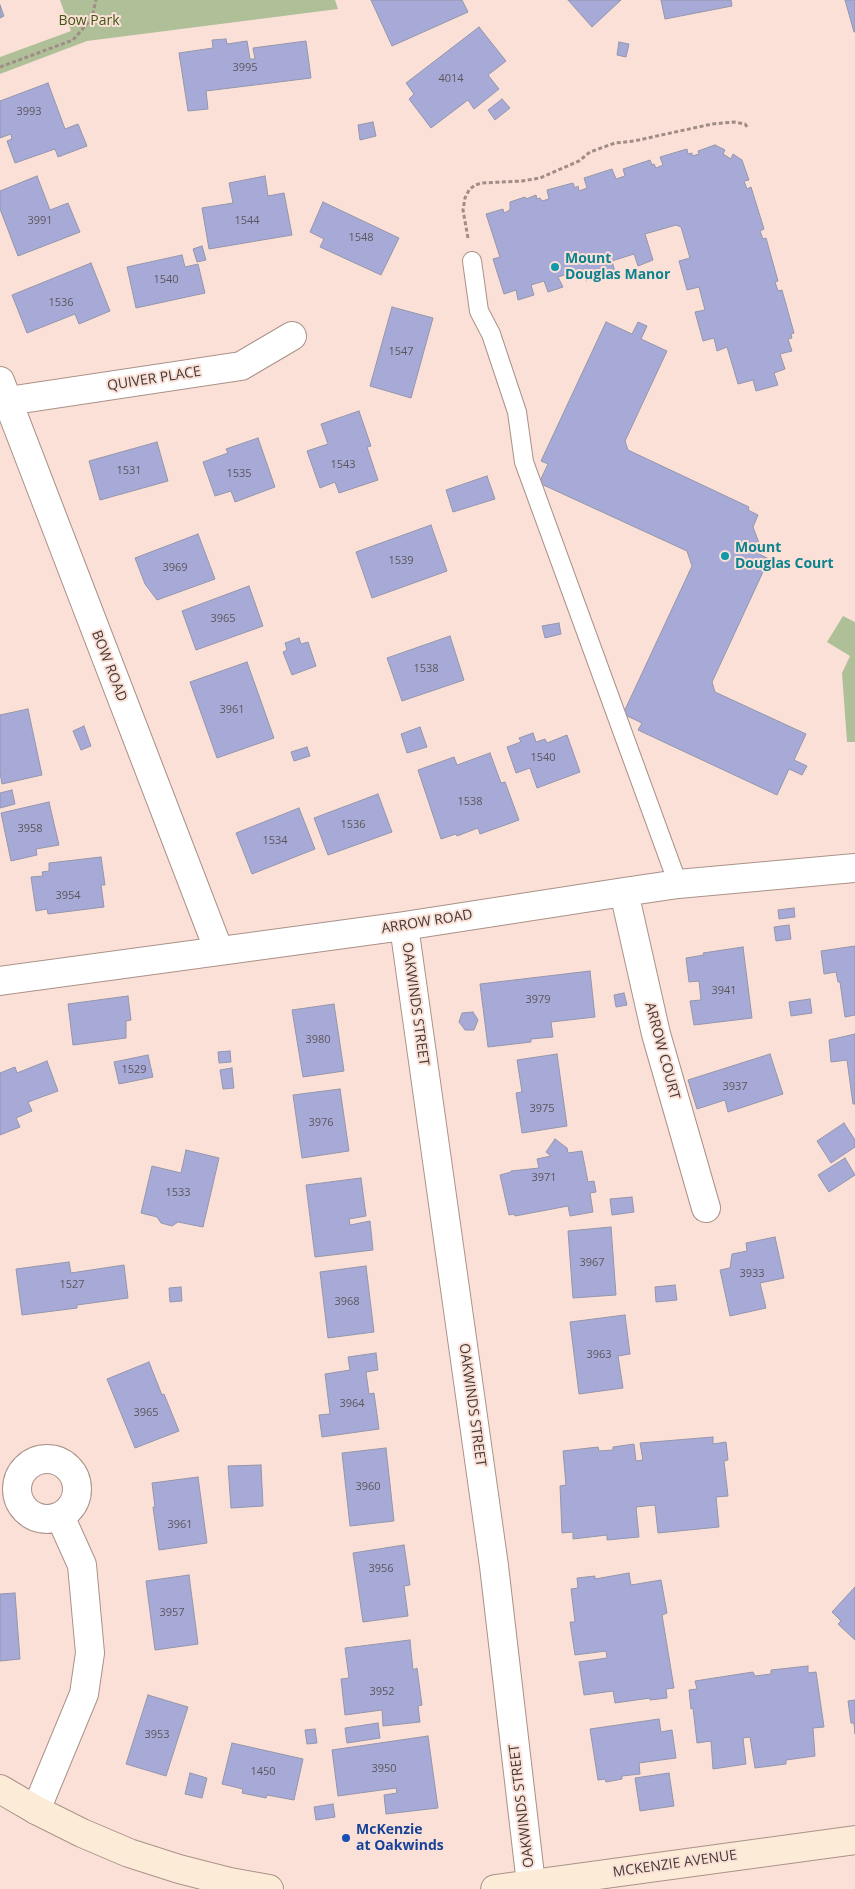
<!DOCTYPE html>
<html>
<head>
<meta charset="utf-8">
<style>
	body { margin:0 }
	canvas { display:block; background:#fbe0d7 }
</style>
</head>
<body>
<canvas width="855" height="1889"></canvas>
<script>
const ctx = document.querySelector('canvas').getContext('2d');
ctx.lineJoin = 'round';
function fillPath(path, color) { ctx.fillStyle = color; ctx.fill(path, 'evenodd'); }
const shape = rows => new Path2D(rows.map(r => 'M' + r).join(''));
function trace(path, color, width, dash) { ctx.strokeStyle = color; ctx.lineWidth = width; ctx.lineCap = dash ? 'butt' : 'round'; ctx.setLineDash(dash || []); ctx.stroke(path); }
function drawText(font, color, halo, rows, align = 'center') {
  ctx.font = font + ' "Open Sans",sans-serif'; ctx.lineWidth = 4; ctx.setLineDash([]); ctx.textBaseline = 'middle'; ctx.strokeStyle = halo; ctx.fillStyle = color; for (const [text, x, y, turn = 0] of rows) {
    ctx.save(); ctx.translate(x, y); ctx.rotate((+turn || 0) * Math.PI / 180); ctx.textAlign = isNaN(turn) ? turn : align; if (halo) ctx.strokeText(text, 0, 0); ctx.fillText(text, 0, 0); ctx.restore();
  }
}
const green = shape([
	[60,0,335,0,338,9,87,41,0,74,0,57,71,31],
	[843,616,855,622,855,742,847,742,842,673,850,656,827,642]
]);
const building = shape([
	[371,0,462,0,468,12,392,46,371,0],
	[568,0,621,0,592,27,568,0],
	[661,0,731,0,732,6,665,19,661,0],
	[845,0,855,0,855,32,854,32,845,0],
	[0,5,4,16,0,18,0,5],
	[479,27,506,61,488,75,499,89,474,109,468,100,431,128,409,99,414,94,406,83,479,27],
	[226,39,227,44,247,41,250,59,255,59,253,48,306,41,311,78,206,91,208,109,188,111,179,53,213,48,212,40,226,39],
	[619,42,629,44,626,57,617,55,619,42],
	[48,83,65,129,78,124,87,146,58,157,55,149,15,163,7,141,12,139,11,134,0,138,0,101,48,83],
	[502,99,510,108,495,120,488,110,502,99],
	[373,122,376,136,360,140,358,125,373,122],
	[715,145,725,150,723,154,731,159,733,154,742,160,749,180,744,181,747,189,751,187,764,229,760,231,763,239,766,238,778,281,775,282,778,291,782,290,794,333,791,334,792,338,788,339,792,351,780,354,785,369,774,373,778,385,756,391,753,380,738,384,727,347,717,351,714,338,703,341,695,312,705,310,699,287,687,290,679,261,690,258,681,227,676,225,645,234,653,260,638,266,634,254,612,261,615,272,586,281,583,269,558,277,563,287,548,292,544,281,531,285,534,295,518,300,516,290,504,294,493,259,500,257,486,214,503,209,504,213,510,210,510,202,525,197,526,199,536,195,537,199,540,198,542,201,549,199,547,190,573,183,575,188,578,186,579,191,587,188,584,178,612,169,616,179,625,176,623,169,650,160,652,165,654,164,656,168,663,165,660,157,687,149,688,154,692,153,692,156,699,154,698,151,715,145],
	[37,176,50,210,68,203,80,232,18,256,0,209,0,191,37,176],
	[265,176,268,196,284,193,292,235,209,249,202,208,233,203,229,183,265,176],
	[323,202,399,238,381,275,320,247,324,239,310,232,323,202],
	[202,246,206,260,197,262,193,249,202,246],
	[182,255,185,267,198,264,205,293,136,308,127,267,182,255],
	[91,263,110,311,79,324,75,314,27,333,12,295,91,263],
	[392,307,433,318,411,398,370,386,392,307],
	[606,322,632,334,638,322,647,326,641,339,667,351,625,441,628,450,749,507,748,510,758,515,753,527,759,543,755,552,769,559,712,682,715,692,806,734,794,760,807,766,802,775,789,769,777,795,638,730,642,723,623,714,692,566,687,551,539,483,548,464,541,461,606,322],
	[359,411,371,446,367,447,378,480,339,493,335,482,320,488,307,451,328,444,321,424,359,411],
	[258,438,275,487,235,502,231,491,215,496,203,462,228,453,226,449,258,438],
	[157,442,168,481,100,500,89,461,157,442],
	[487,476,495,499,453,512,446,490,487,476],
	[431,525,447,571,372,598,356,552,431,525],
	[198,534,215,579,157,600,145,584,135,558,198,534],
	[249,586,263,626,196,650,182,611,249,586],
	[559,623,561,634,545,638,542,626,559,623],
	[450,636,464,680,402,701,387,658,450,636],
	[299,638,301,644,308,642,316,666,292,675,283,652,287,650,285,643,299,638],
	[247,662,274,738,217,758,190,682,247,662],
	[28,709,42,775,2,784,0,773,0,715,28,709],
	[84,726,91,746,81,750,73,731,84,726],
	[420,727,427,747,407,753,401,734,420,727],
	[533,733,536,742,545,739,547,743,567,735,580,772,537,788,530,768,516,773,507,747,521,742,519,738,533,733],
	[307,747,310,756,294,761,291,752,307,747],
	[490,753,501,783,505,782,519,820,480,834,478,828,457,836,456,834,441,839,418,770,454,757,457,765,490,753],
	[12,790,15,804,0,808,0,793,12,790],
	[378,794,392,832,328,855,314,818,378,794],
	[49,802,59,845,36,849,37,855,11,861,1,813,49,802],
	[299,808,315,849,252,874,236,833,299,808],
	[101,857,105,885,101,885,104,907,48,914,47,909,36,911,31,877,43,876,42,872,49,871,49,863,101,857],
	[794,908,795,917,779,919,778,910,794,908],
	[789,925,791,939,776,941,774,927,789,925],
	[855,946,855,1015,845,1017,840,982,838,982,836,972,824,974,821,951,855,946],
	[743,947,752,1018,694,1025,690,1001,701,1000,699,981,689,982,686,958,704,955,703,953,743,947],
	[590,971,595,1017,551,1022,553,1037,531,1039,531,1042,488,1047,480,984,590,971],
	[624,993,627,1005,616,1007,614,995,624,993],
	[128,996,131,1020,126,1021,126,1038,73,1045,68,1004,128,996],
	[810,999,812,1013,791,1016,789,1002,810,999],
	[334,1004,344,1071,303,1077,292,1010,334,1004],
	[473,1012,478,1020,474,1030,465,1030,459,1022,462,1013,473,1012],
	[855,1034,855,1104,853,1104,847,1060,831,1062,829,1040,855,1034],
	[230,1051,231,1062,219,1063,218,1052,230,1051],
	[557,1054,567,1126,522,1133,516,1093,522,1092,517,1060,557,1054],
	[770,1054,783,1094,728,1112,725,1100,697,1109,688,1080,770,1054],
	[148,1055,153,1077,119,1084,114,1062,148,1055],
	[47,1061,58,1091,28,1102,32,1111,16,1118,20,1127,0,1135,0,1073,15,1067,17,1073,47,1061],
	[232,1068,234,1088,223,1089,220,1070,232,1068],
	[340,1089,349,1151,302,1158,293,1095,340,1089],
	[844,1123,855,1140,855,1147,831,1163,817,1141,844,1123],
	[555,1139,567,1148,568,1153,582,1151,588,1182,594,1181,596,1192,590,1193,593,1212,570,1216,568,1206,515,1216,514,1214,509,1215,500,1175,511,1172,511,1171,539,1168,537,1159,551,1156,546,1152,555,1139],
	[186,1150,219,1158,203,1227,178,1222,172,1226,161,1223,157,1217,141,1213,152,1166,181,1173,186,1150],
	[845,1158,855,1175,829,1192,818,1175,845,1158],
	[361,1178,366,1216,349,1219,350,1225,370,1221,373,1250,315,1257,306,1185,361,1178],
	[632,1197,634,1212,612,1215,610,1199,632,1197],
	[611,1227,616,1295,573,1298,568,1231,611,1227],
	[775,1237,784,1278,760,1283,766,1308,730,1316,720,1270,730,1268,732,1254,747,1251,746,1243,775,1237],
	[69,1262,71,1273,124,1265,128,1298,77,1305,77,1308,22,1315,16,1269,69,1262],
	[366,1266,374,1332,328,1338,320,1272,366,1266],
	[675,1285,677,1300,656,1302,655,1287,675,1285],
	[181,1287,182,1301,170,1302,169,1288,181,1287],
	[625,1315,630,1354,618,1356,623,1388,579,1394,570,1322,625,1315],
	[376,1353,378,1370,366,1372,369,1394,374,1393,379,1429,322,1437,319,1415,330,1414,325,1374,350,1370,348,1357,376,1353],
	[149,1362,162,1395,164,1394,179,1431,135,1448,107,1379,149,1362],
	[713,1437,713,1444,726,1442,728,1460,724,1461,728,1496,716,1497,719,1527,658,1533,655,1505,636,1507,639,1537,607,1540,607,1535,573,1539,573,1532,562,1533,560,1486,566,1485,563,1451,598,1447,599,1451,613,1450,613,1447,634,1444,636,1461,643,1460,640,1443,713,1437],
	[386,1448,394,1521,350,1526,342,1453,386,1448],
	[261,1465,263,1506,231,1508,228,1466,261,1465],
	[198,1477,207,1543,159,1550,153,1507,155,1507,152,1483,198,1477],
	[404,1545,410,1585,404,1586,408,1616,363,1622,353,1553,404,1545],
	[629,1573,631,1585,661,1580,667,1613,662,1615,674,1688,666,1689,667,1698,650,1700,650,1698,615,1703,613,1691,584,1695,579,1662,607,1658,606,1651,575,1655,570,1622,575,1622,571,1589,578,1588,577,1578,595,1576,595,1579,629,1573],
	[189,1575,198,1644,155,1650,146,1581,189,1575],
	[855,1587,855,1640,838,1624,841,1621,832,1612,855,1587],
	[15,1593,20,1659,0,1661,0,1594,15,1593],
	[410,1640,413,1670,417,1668,422,1705,418,1706,420,1722,383,1726,382,1710,345,1715,341,1679,349,1678,345,1648,410,1640],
	[808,1666,808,1673,816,1672,824,1727,813,1728,815,1756,786,1760,786,1764,755,1768,750,1737,743,1738,746,1764,713,1769,711,1741,697,1743,693,1708,691,1709,689,1690,697,1689,695,1681,753,1672,755,1676,771,1674,771,1670,808,1666],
	[148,1695,188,1707,166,1776,126,1764,148,1695],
	[855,1700,855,1734,854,1723,851,1723,848,1701,855,1700],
	[659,1719,661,1732,672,1730,676,1758,639,1763,640,1774,622,1776,622,1779,606,1782,605,1779,598,1780,590,1729,659,1719],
	[378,1723,380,1738,347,1743,345,1728,378,1723],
	[315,1729,317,1743,307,1744,305,1730,315,1729],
	[428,1736,438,1808,386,1814,384,1795,397,1793,396,1788,338,1796,332,1750,428,1736],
	[232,1743,303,1759,294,1800,267,1795,266,1798,242,1793,243,1789,222,1784,232,1743],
	[190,1773,207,1778,202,1798,185,1794,190,1773],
	[669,1773,674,1806,640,1811,635,1778,669,1773],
	[333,1804,335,1817,316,1820,314,1807,333,1804]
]);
const path = shape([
	[0,67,73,40,92,18,96,0],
	[468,238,463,210,465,198,469,190,475,185,482,183,522,181,540,178,579,161,590,152,615,143,634,141,712,124,734,122,745,124,748,128]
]);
const service = shape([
	[472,261,479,311,491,334,517,412,524,462,678,884]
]);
const minor = shape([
	[0,381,219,951],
	[8,401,241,366,292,336],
	[624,892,656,1034,706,1208],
	[404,926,494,1566,531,1884],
	[0,981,404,926,624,892,678,884,855,868],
	'17 1489a30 30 0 1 1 60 0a30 30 0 1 1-60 0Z',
	[36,1810,84,1694,90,1653,82,1565,60,1516]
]);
const secondary = shape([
	[0,1789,36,1810,82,1833,129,1853,179,1869,230,1882,269,1889],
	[495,1889,855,1840]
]);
const markers = [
	[555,267,5,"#0f9aa8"],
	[725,556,5,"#0f9aa8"],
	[346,1838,5,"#1a4fb4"]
];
const numberNames = [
	["3995",245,68],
	["4014",451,79],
	["3993",29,112],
	["3991",40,221],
	["1544",247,221],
	["1548",361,238],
	["1540",166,280],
	["1536",61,303],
	["1547",401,352],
	["1543",343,465],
	["1531",129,471],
	["1535",239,474],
	["1539",401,561],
	["3969",175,568],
	["3965",223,619],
	["1538",426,669],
	["3961",232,710],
	["1540",543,758],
	["1538",470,802],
	["1536",353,825],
	["3958",30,829],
	["1534",275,841],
	["3954",68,896],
	["3941",724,991],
	["3979",538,1000],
	["3980",318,1040],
	["1529",134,1070],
	["3937",735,1087],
	["3975",542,1109],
	["3976",321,1123],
	["3971",544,1178],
	["1533",178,1193],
	["3967",592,1263],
	["3933",752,1274],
	["1527",72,1285],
	["3968",347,1302],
	["3963",599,1355],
	["3964",352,1404],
	["3965",146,1413],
	["3960",368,1487],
	["3961",180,1525],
	["3956",381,1569],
	["3957",172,1613],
	["3952",382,1692],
	["3953",157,1735],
	["3950",384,1769],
	["1450",263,1772]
];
const parkNames = [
	["Bow Park",89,21]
];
const cultureNames = [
	["Mount",565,259],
	["Douglas Manor",565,275],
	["Mount",735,548],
	["Douglas Court",735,564]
];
const streetNames = [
	["QUIVER PLACE",154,379,-9],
	["BOW ROAD",109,666,69],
	["ARROW ROAD",427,922,-9],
	["OAKWINDS STREET",415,1004,82],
	["ARROW COURT",662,1051,75],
	["OAKWINDS STREET",472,1405,82],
	["OAKWINDS STREET",522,1806,-97],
	["MCKENZIE AVENUE",675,1864,-8]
];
const transitNames = [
	["McKenzie",356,1830],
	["at Oakwinds",356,1846]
];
fillPath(green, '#afc098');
fillPath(building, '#a7aad6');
trace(building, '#9496ac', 1);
trace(service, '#aa9289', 20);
trace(minor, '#aa9289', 30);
trace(secondary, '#aa9289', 30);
trace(path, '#a08d87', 3, [4, 2.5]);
trace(service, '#fff', 18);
trace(minor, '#fff', 28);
trace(secondary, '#fcebd7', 28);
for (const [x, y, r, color] of markers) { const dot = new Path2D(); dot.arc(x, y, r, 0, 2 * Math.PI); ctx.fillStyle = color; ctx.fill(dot); trace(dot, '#fbe0d7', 2); }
drawText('11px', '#5d565e', null, numberNames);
drawText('14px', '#3f5613', '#fbe0d7', parkNames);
drawText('bold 14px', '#0d838f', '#fbe0d7', cultureNames, 'left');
drawText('14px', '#443a36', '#fbe0d7', streetNames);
drawText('bold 14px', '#164399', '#fbe0d7', transitNames, 'left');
</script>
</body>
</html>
